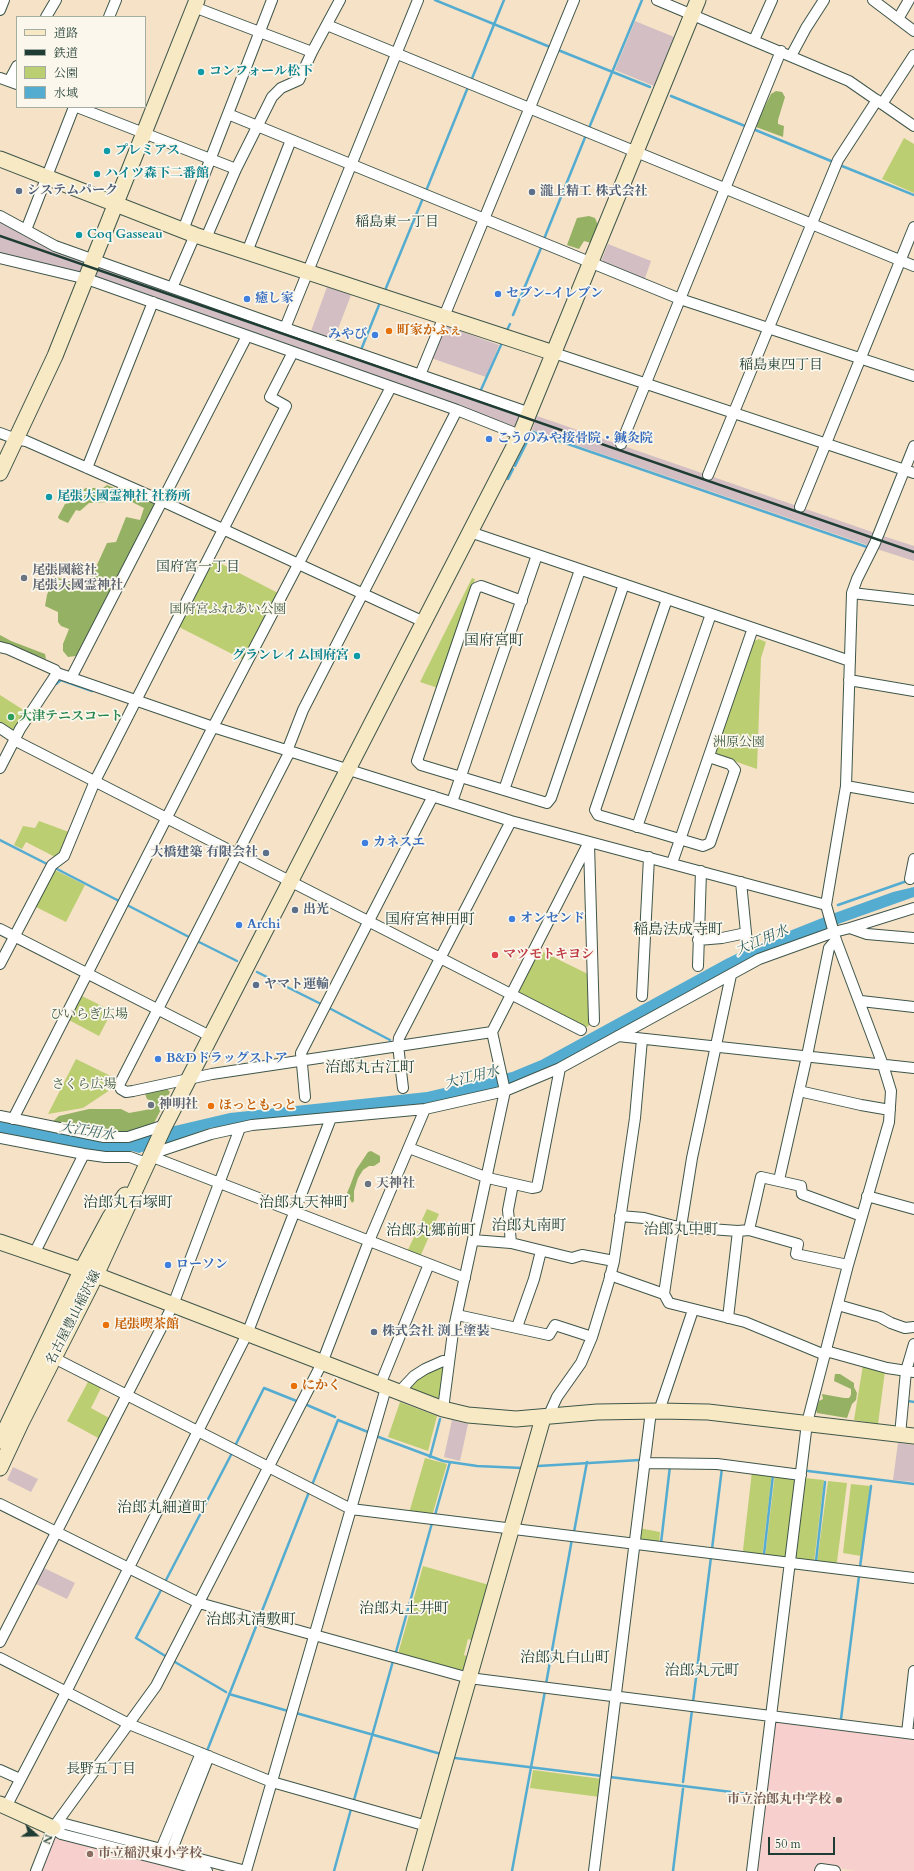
<!DOCTYPE html>
<html>
<head>
<meta charset="utf-8">
<style>
	body { margin:0 }
	#map { position:relative; width:914px; height:1871px; overflow:hidden; background:#f5e2c7; font-family:Cardo,"Noto Serif JP",serif }
	canvas { display:block }
	.legend { position:absolute; left:16px; top:16px; width:130px; height:92px; box-sizing:border-box; background:#fbf7ec; border:1px solid #a3ada2; margin:0; padding:5px 7px; list-style:none; font-size:12px; color:#1f3d34 }
	.legend li { display:flex; align-items:center; gap:8px; height:20px }
	.legend b { width:20px; border:1px solid #a3ada2 }
	.north { position:absolute; left:16px; top:1815px; width:40px; height:40px; -webkit-text-stroke:3px #fbf7ec; paint-order:stroke; rotate:110deg; font-size:11px; font-weight:700; line-height:16px; text-align:center; color:#1f3d34 }
	.north::after { content:''; display:block; margin:auto; width:14px; height:18px; background:#1f3d34; clip-path:polygon(50% 0,100% 100%,50% 72%,0 100%) }
	.scale { position:absolute; left:768px; top:1837px; width:67px; height:18px; box-sizing:border-box; border:2px solid #1f3d34; border-top:0; padding-left:5px; font-size:12px; line-height:14px; white-space:nowrap; color:#1f3d34; -webkit-text-stroke:3px #fbf7ec; paint-order:stroke }
</style>
</head>
<body>
<div id="map">
<canvas width="914" height="1871"></canvas>
<ul class="legend">
<li><b style="height:5px;background:#f6e9c3"></b>道路</li>
<li><b style="height:5px;background:#1f3d34"></b>鉄道</li>
<li><b style="height:11px;background:#bcce72"></b>公園</li>
<li><b style="height:11px;background:#54acd1"></b>水域</li>
</ul>
<div class="north">N</div>
<div class="scale">50 m</div>
</div>
<script>
const ctx = document.querySelector('canvas').getContext('2d');
ctx.lineJoin = 'round';
function fillPath(path, color) { ctx.fillStyle = color; ctx.fill(path, 'evenodd'); }
const shape = rows => new Path2D(rows.map(r => 'M' + r).join(''));
function trace(path, color, width, dash) { ctx.strokeStyle = color; ctx.lineWidth = width; ctx.lineCap = dash ? 'butt' : 'round'; ctx.setLineDash(dash || []); ctx.stroke(path); }
function drawText(font, color, halo, rows, align = 'center') {
  ctx.font = font + ' Cardo,"Noto Serif JP",serif'; ctx.lineWidth = 3.5; ctx.setLineDash([]); ctx.textBaseline = 'middle'; ctx.strokeStyle = halo; ctx.fillStyle = color; for (const [text, x, y, turn = 0] of rows) {
    ctx.save(); ctx.translate(x, y); ctx.rotate((+turn || 0) * Math.PI / 180); ctx.textAlign = isNaN(turn) ? turn : align; if (halo) ctx.strokeText(text, 0, 0); ctx.fillText(text, 0, 0); ctx.restore();
  }
}
const built = shape([
	[779,1720,914,1736,914,1871,855,1871,819,1864,817,1871,756,1871,774,1724],
	[61,1836,194,1871,41,1871,55,1838]
]);
const industrial = shape([
	[635,21,674,37,654,86,615,70],
	[0,220,86,261,82,274,0,253],
	[608,244,651,261,644,281,604,265,602,259],
	[100,265,522,414,517,427,95,279],
	[327,287,351,295,333,342,310,334],
	[446,326,499,345,486,377,431,358,443,328],
	[537,416,875,533,870,546,532,430],
	[883,536,914,546,914,561,877,549],
	[452,1420,468,1424,460,1461,444,1457],
	[898,1443,914,1445,914,1482,893,1480],
	[13,1467,38,1479,31,1492,7,1480],
	[42,1567,75,1583,67,1599,34,1583]
]);
const green = shape([
	[904,138,914,144,914,193,882,179],
	[212,559,278,593,244,660,177,626],
	[472,578,475,579,438,688,420,682],
	[759,639,766,642,761,658,757,769,717,755,716,752,754,641],
	[0,695,25,711,15,728,11,730,0,723],
	[39,821,69,832,60,854,55,857,26,842,22,849,14,845,23,826,35,828],
	[53,869,85,885,66,922,34,906],
	[539,950,590,975,591,1024,587,1027,519,992],
	[80,995,112,1011,99,1036,67,1019],
	[76,1059,119,1080,116,1086,83,1108,48,1114],
	[427,1209,439,1214,420,1257,407,1252],
	[444,1365,442,1396,437,1398,408,1388,415,1378],
	[863,1365,885,1371,878,1424,854,1420],
	[89,1380,102,1386,91,1408,111,1419,100,1439,67,1421],
	[400,1402,437,1416,428,1451,388,1437],
	[425,1458,447,1464,432,1516,409,1513],
	[752,1471,772,1474,762,1557,746,1555,743,1550],
	[775,1474,796,1477,787,1554,781,1560,765,1557],
	[805,1478,824,1480,814,1562,799,1561,795,1557],
	[828,1481,847,1483,837,1562,834,1565,817,1563],
	[851,1484,870,1486,861,1556,843,1553],
	[639,1528,660,1532,659,1545,640,1542],
	[423,1566,489,1585,474,1641,468,1639,464,1655,469,1657,466,1669,461,1671,398,1654],
	[533,1770,602,1779,600,1797,530,1788]
]);
const forest = shape([
	[776,91,782,92,785,97,778,120,778,124,784,126,783,137,756,127,757,122,771,94],
	[589,216,595,218,598,225,591,243,584,241,579,249,567,245,577,218],
	[107,485,124,492,122,495,116,497,109,502,89,503,80,511,76,510,68,523,59,519,58,517,65,504,70,503,76,494,86,488,103,488],
	[134,495,153,502,155,505,76,656,68,657,63,651,63,644,69,629,61,626,58,622,58,612,45,606,47,595,54,576,86,589,107,543,116,542,126,517,140,520,144,508,132,502,132,497],
	[0,635,11,641,45,654,46,659,0,642],
	[167,1089,170,1092,154,1123,130,1133,109,1134,52,1122,59,1116,89,1109,121,1109,129,1113,151,1109,154,1106,154,1102,147,1099,145,1094,147,1092],
	[371,1151,380,1156,380,1162,374,1166,369,1166,363,1170,358,1178,354,1191,354,1201,352,1203,347,1193,350,1186,356,1170,368,1152],
	[835,1374,840,1374,854,1383,854,1387,857,1393,856,1400,852,1404,847,1418,817,1413,816,1410,819,1401,823,1399,822,1394,844,1398,849,1398,851,1395,851,1389,834,1381]
]);
const water = shape([
	[914,887,914,897,841,923,758,956,551,1067,509,1086,430,1104,210,1128,139,1153,132,1151,111,1153,98,1151,0,1133,0,1120,123,1141,138,1139,143,1135,166,1128,230,1113,427,1092,512,1072,541,1060,726,959,757,944,832,914,893,892]
]);
const stream = shape([
	[435,0,550,47],
	[558,50,650,87],
	[471,81,504,0],
	[671,96,745,126],
	[589,128,642,0],
	[753,129,831,161],
	[842,166,914,195],
	[426,191,468,87],
	[544,239,586,135],
	[386,288,423,198],
	[513,315,541,248],
	[507,330,510,324],
	[361,350,379,305],
	[480,392,501,345],
	[533,432,867,547],
	[515,466,529,438],
	[508,479,513,469],
	[56,684,61,680,92,691],
	[0,840,47,864],
	[55,868,119,901],
	[127,905,189,937],
	[838,905,907,881],
	[197,941,237,961],
	[257,972,321,1004],
	[329,1008,390,1040],
	[908,1401,914,1402],
	[307,1405,335,1417],
	[376,1436,443,1461,477,1466,522,1468],
	[235,1446,264,1388,299,1402],
	[430,1457,440,1419],
	[538,1466,640,1460],
	[808,1471,914,1484],
	[312,1485,338,1420,368,1432],
	[435,1515,450,1462],
	[574,1532,587,1462],
	[661,1543,670,1466],
	[712,1549,722,1468],
	[764,1554,773,1475],
	[816,1561,825,1482],
	[860,1567,871,1486],
	[165,1582,232,1453],
	[161,1590,136,1638,167,1657],
	[260,1616,309,1492],
	[396,1652,432,1523],
	[175,1662,226,1692],
	[546,1684,572,1539],
	[229,1694,288,1711],
	[693,1702,711,1557],
	[296,1713,441,1754],
	[841,1719,859,1576],
	[207,1751,257,1624],
	[455,1758,602,1776],
	[610,1777,756,1795],
	[683,1782,692,1710],
	[354,1800,393,1661],
	[334,1871,351,1809],
	[512,1871,545,1691],
	[673,1871,683,1789]
]);
const street = shape([
	[657,0,849,81,914,126],
	[873,0,914,31],
	[194,7,312,52],
	[0,10,4,0],
	[46,17,56,0],
	[109,17,116,0],
	[898,19,909,0],
	[327,25,914,266],
	[754,40,772,0],
	[791,56,806,28,824,0],
	[0,78,17,84],
	[9,81,17,66],
	[882,104,914,55],
	[77,107,236,169],
	[228,114,680,299,914,376],
	[0,216,55,246,285,328,530,413],
	[26,230,74,107],
	[183,230,272,0],
	[206,238,236,169,272,97,281,88,299,80,312,52,340,0],
	[247,252,291,140],
	[0,258,87,279,457,410,520,435],
	[172,288,195,235],
	[285,328,418,0],
	[554,353,914,473],
	[420,375,574,0],
	[0,433,16,439,26,441,162,501,424,622],
	[621,444,781,51],
	[87,468,153,302],
	[708,475,838,160,877,100],
	[800,507,914,227],
	[470,532,850,661],
	[852,593,914,600],
	[667,599,595,810,598,815,703,846,710,843,735,770,730,764,709,757],
	[522,601,481,586,476,588,417,761,421,765,547,803,551,798,624,584],
	[0,647,8,649,55,670,57,673],
	[71,678,247,336],
	[849,680,914,691],
	[0,728,15,738],
	[14,740,581,1030],
	[287,751,303,710,457,410],
	[290,751,119,1085,121,1089,126,1092,133,1091,212,1074,492,1032],
	[0,768,20,729,57,673,213,727,511,821,826,905],
	[846,786,914,798],
	[504,790,580,570],
	[452,802,537,555],
	[637,827,711,614],
	[589,844,594,1021],
	[672,863,753,628],
	[910,879,914,859],
	[741,882,747,943],
	[850,928,914,908],
	[0,929,210,1036],
	[698,940,722,938,746,933],
	[0,964,52,865,64,856,95,781,286,406,270,397,293,352],
	[698,966,701,871],
	[731,975,692,1158,681,1227,674,1226,664,1294,669,1303,745,1322,825,1355],
	[642,996,649,857],
	[861,1001,914,1007],
	[618,1036,914,1068],
	[403,1088,398,1045,399,1038,511,821],
	[799,1091,861,1105,890,1110],
	[305,1097,301,1053,433,796],
	[0,1116,104,1137,128,1137,165,1125],
	[13,1119,213,727,391,387],
	[0,1138,84,1154,105,1157,130,1157,146,1163],
	[409,1148,488,1178,532,1188,537,1187,560,1068],
	[151,1154,211,1134,252,1125,425,1109,505,1091,560,1068,759,959,834,932,850,928,867,934,914,938],
	[150,1156,465,1278],
	[779,1180,807,1056,829,948,836,940],
	[867,1196,914,1209],
	[620,1216,644,1218,674,1226],
	[681,1227,738,1231],
	[749,1230,798,1244,796,1254,848,1265],
	[473,1240,511,1243,572,1258,582,1255,614,1261],
	[511,1243,508,1210,513,1184],
	[34,1254,84,1154],
	[610,1275,664,1294],
	[838,1305,880,1317,891,1323,905,1328,914,1327],
	[457,1315,549,1335,555,1325,592,1337],
	[728,1318,738,1231,749,1230,761,1177,801,1186,802,1194,862,1216],
	[517,1327,534,1279,541,1251],
	[826,1351,887,1368,914,1372],
	[54,1358,351,1509,914,1578],
	[380,1385,429,1264],
	[399,1392,414,1376,425,1369,443,1361,449,1362],
	[443,1409,453,1332,505,1091,492,1032,589,842],
	[659,1411,693,1310],
	[548,1417,557,1397,581,1363,592,1337,609,1281,614,1261,635,1118,642,1039],
	[900,1435,906,1371,914,1344],
	[644,1463,717,1464,801,1475],
	[0,1504,199,1603,469,1678,914,1734],
	[0,1642,173,1305,240,1128],
	[0,1658,129,1724,272,1782,427,1826],
	[907,1733,914,1671],
	[0,1770,20,1779],
	[6,1807,66,1692,247,1334,331,1118],
	[53,1828,65,1824,246,1871],
	[53,1828,61,1834,207,1871],
	[161,1849,201,1753],
	[171,1852,209,1756],
	[36,1871,53,1828,156,1686,322,1363,369,1241,425,1109],
	[246,1871,386,1388],
	[594,1871,651,1411],
	[752,1871,807,1423,848,1265,889,1122,891,1091,883,1065,836,940,826,905,846,786,852,593,857,579,875,543,914,446],
	[820,1871,821,1869,835,1871]
]);
const secondary = shape([
	[0,159,195,235,554,353],
	[0,473,55,356,197,0],
	[0,1242,96,1275,443,1409,468,1415,516,1419,597,1412,659,1411,708,1412,914,1436],
	[0,1441,81,1271,110,1217,125,1195],
	[0,1468,21,1423,96,1275,164,1127,520,435,698,0],
	[0,1804,53,1828],
	[414,1871,543,1418]
]);
const rail = shape([
	[0,236,914,552]
]);
const markers = [
	[201,72,4,"#0f9aa8"],
	[107,151,4,"#0f9aa8"],
	[97,174,4,"#0f9aa8"],
	[19,191,4,"#5c6f8a"],
	[532,192,4,"#5c6f8a"],
	[79,235,4,"#0f9aa8"],
	[498,294,4,"#3f7fe0"],
	[247,299,4,"#3f7fe0"],
	[389,331,4,"#e8710a"],
	[375,335,4,"#3f7fe0"],
	[489,439,4,"#3f7fe0"],
	[49,497,4,"#0f9aa8"],
	[24,578,4,"#6b7280"],
	[357,656,4,"#0f9aa8"],
	[11,717,4,"#2e9e5b"],
	[365,843,4,"#3f7fe0"],
	[266,853,4,"#5c6f8a"],
	[295,910,4,"#5c6f8a"],
	[512,919,4,"#3f7fe0"],
	[239,925,4,"#3f7fe0"],
	[495,955,4,"#e0444e"],
	[256,985,4,"#5c6f8a"],
	[158,1059,4,"#3f7fe0"],
	[151,1105,4,"#6b7280"],
	[211,1106,4,"#e8710a"],
	[368,1184,4,"#6b7280"],
	[168,1265,4,"#3f7fe0"],
	[106,1325,4,"#e8710a"],
	[374,1332,4,"#5c6f8a"],
	[294,1386,4,"#e8710a"],
	[839,1800,4,"#8d6e63"],
	[90,1854,4,"#8d6e63"]
];
const cultureNames = [
	["コンフォール松下",209,72],
	["プレミアス",115,151],
	["ハイツ森下二番館",105,174],
	["Coq Gasseau",87,235],
	["尾張大國霊神社 社務所",57,497],
	["グランレイム国府宮",349,656,"right"]
];
const serviceNames = [
	["システムパーク",27,191],
	["瀧上精工 株式会社",540,192],
	["大橋建築 有限会社",258,853,"right"],
	["出光",303,910],
	["ヤマト運輸",264,985],
	["株式会社 渕上塗装",382,1332]
];
const shopNames = [
	["セブン-イレブン",506,294],
	["癒し家",255,299],
	["みやび",367,335,"right"],
	["こうのみや接骨院・鍼灸院",497,439],
	["カネスエ",373,843],
	["オンセンド",520,919],
	["Archi",247,925],
	["B&Dドラッグストア",166,1059],
	["ローソン",176,1265]
];
const foodNames = [
	["町家かふぇ",397,331],
	["ほっともっと",219,1106],
	["尾張喫茶館",114,1325],
	["にかく",302,1386]
];
const worshipNames = [
	["尾張國総社",32,571],
	["尾張大國霊神社",32,586],
	["神明社",159,1105],
	["天神社",376,1184]
];
const parkNames = [
	["国府宮ふれあい公園",228,610],
	["洲原公園",739,743],
	["ひいらぎ広場",89,1015],
	["さくら広場",84,1085]
];
const leisureNames = [
	["大津テニスコート",19,717]
];
const healthNames = [
	["マツモトキヨシ",503,955]
];
const streetNames = [
	["名古屋豊山稲沢線",74,1318,-63]
];
const educationNames = [
	["市立治郎丸中学校",831,1800],
	["市立稲沢東小学校",98,1854,"left"]
];
const neighbourhoodNames = [
	["稲島東一丁目",397,223],
	["稲島東四丁目",781,366],
	["国府宮一丁目",198,568],
	["長野五丁目",101,1770]
];
const waterNames = [
	["大江用水",762,941,-23],
	["大江用水",472,1078,-14],
	["大江用水",87,1132,9]
];
const quarterNames = [
	["国府宮町",494,642],
	["国府宮神田町",430,921],
	["稲島法成寺町",678,931],
	["治郎丸古江町",370,1069],
	["治郎丸石塚町",128,1204],
	["治郎丸天神町",304,1204],
	["治郎丸南町",529,1227],
	["治郎丸中町",681,1231],
	["治郎丸郷前町",431,1232],
	["治郎丸細道町",162,1509],
	["治郎丸土井町",404,1610],
	["治郎丸清敷町",251,1621],
	["治郎丸白山町",565,1659],
	["治郎丸元町",702,1672]
];
fillPath(built, '#f7d0cd');
fillPath(industrial, '#d2bec3');
fillPath(green, '#bcce72');
fillPath(forest, '#95b164');
fillPath(water, '#54acd1');
trace(stream, '#54acd1', 2.5);
trace(street, '#3f564a', 12);
trace(secondary, '#3f564a', 17);
trace(street, '#fff', 10);
trace(secondary, '#f6e9c3', 15);
trace(rail, '#1f3d34', 2.5);
for (const [x, y, r, color] of markers) { const dot = new Path2D(); dot.arc(x, y, r, 0, 2 * Math.PI); ctx.fillStyle = color; ctx.fill(dot); trace(dot, '#fbf7ec', 1.5); }
drawText('bold 13px', '#0d838f', '#fbf7ec', cultureNames, 'left');
drawText('bold 13px', '#4e5e75', '#fbf7ec', serviceNames, 'left');
drawText('bold 13px', '#366cbe', '#fbf7ec', shopNames, 'left');
drawText('bold 13px', '#c56008', '#fbf7ec', foodNames, 'left');
drawText('bold 13px', '#5b616d', '#fbf7ec', worshipNames, 'left');
drawText('13px', '#3e5a40', '#fbf7ec', parkNames);
drawText('bold 13px', '#27864d', '#fbf7ec', leisureNames, 'left');
drawText('bold 13px', '#be3a42', '#fbf7ec', healthNames, 'left');
drawText('13px', '#1f3d34', '#fbf7ec', streetNames);
drawText('bold 13px', '#785e54', '#fbf7ec', educationNames, 'right');
drawText('14px', '#1f3d34', '#fbf7ec', neighbourhoodNames);
drawText('italic 14px', '#2f5e63', '#fbf7ec', waterNames);
drawText('15px', '#1f3d34', '#fbf7ec', quarterNames);
</script>
</body>
</html>
